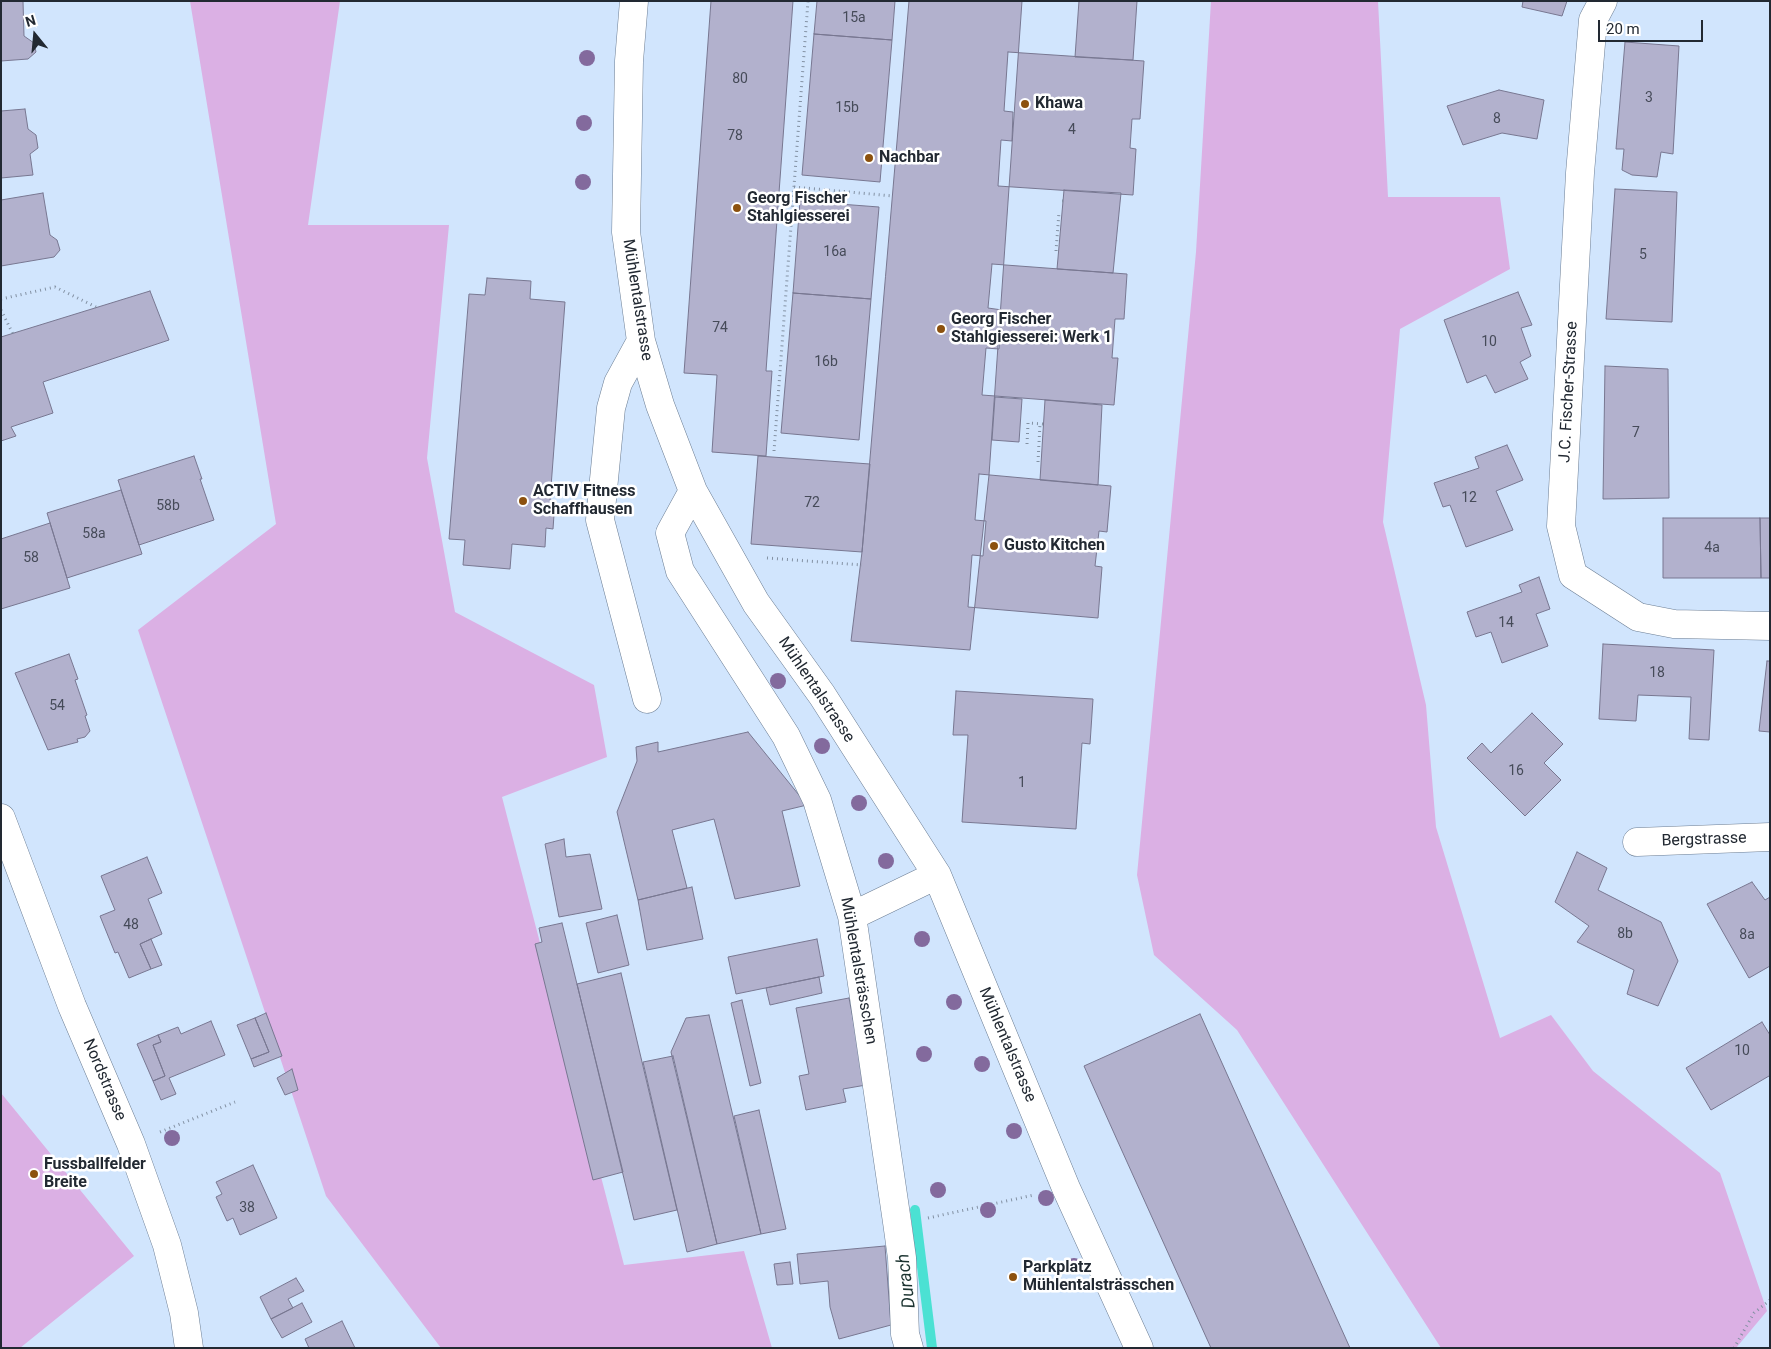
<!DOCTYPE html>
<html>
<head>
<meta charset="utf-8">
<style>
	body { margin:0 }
	#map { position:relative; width:1771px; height:1349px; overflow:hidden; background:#d1e5fd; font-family:Roboto,sans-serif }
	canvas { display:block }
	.frame { position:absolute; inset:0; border:2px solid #222932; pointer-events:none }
	.north { position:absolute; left:10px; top:10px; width:50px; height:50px; -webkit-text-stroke:4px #fff; paint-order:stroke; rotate:343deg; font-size:14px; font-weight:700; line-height:20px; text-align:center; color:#222932 }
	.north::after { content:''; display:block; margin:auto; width:18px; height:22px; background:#222932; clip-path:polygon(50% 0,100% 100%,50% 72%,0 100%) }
	.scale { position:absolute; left:1598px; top:20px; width:105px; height:22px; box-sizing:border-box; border:2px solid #222932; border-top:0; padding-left:6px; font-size:15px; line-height:18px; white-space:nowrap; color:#222932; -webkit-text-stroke:4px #fff; paint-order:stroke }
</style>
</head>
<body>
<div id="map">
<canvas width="1771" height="1349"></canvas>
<div class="frame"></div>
<div class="north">N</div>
<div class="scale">20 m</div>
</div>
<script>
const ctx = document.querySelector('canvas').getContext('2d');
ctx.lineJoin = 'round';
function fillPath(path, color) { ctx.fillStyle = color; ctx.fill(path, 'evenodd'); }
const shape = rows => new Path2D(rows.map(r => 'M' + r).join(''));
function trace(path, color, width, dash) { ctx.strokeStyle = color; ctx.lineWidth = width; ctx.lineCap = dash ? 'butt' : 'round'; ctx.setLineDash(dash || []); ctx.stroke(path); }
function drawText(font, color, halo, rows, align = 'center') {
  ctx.font = font + ' Roboto,sans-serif'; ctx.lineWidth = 5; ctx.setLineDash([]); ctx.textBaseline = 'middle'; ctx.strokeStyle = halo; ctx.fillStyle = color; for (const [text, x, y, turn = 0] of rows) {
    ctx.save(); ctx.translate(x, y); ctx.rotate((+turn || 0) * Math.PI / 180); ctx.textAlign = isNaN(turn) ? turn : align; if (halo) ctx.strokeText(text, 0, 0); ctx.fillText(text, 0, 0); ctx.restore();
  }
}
const green = shape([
	[190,1,340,1,308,225,449,225,427,458,455,612,594,685,607,757,502,797,624,1265,744,1251,772,1348,441,1348,326,1196,138,630,276,524],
	[1211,1,1378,1,1388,197,1500,197,1510,269,1400,329,1383,522,1426,705,1436,827,1500,1038,1551,1015,1593,1071,1720,1173,1767,1311,1736,1348,1441,1348,1237,1030,1154,955,1137,875,1196,252],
	[1,1093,134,1256,20,1348,1,1348]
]);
const stream = shape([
	[915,1210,932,1348]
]);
const building = shape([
	[1,1,23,1,24,36,34,43,36,52,28,59,1,61,1,1],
	[711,1,793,1,766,371,772,371,766,456,712,452,717,375,684,373,711,1],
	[817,1,895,1,892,40,814,34,817,1],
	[909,1,1022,1,989,475,970,650,851,641,862,552,909,1],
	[1079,1,1137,1,1133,60,1075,57,1079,1],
	[1523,1,1567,1,1562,16,1522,7,1523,1],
	[814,34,892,40,880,182,802,175,814,34],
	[1625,42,1679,46,1673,154,1661,152,1657,177,1632,175,1622,170,1624,149,1616,149,1625,42],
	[1008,52,1144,61,1140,119,1132,119,1130,148,1136,149,1133,195,998,186,1001,140,1012,141,1013,112,1004,111,1008,52],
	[1499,90,1544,100,1537,139,1502,133,1463,145,1447,106,1499,90],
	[25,109,28,129,36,135,38,148,30,154,33,175,1,178,1,111,25,109],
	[1615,189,1677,192,1672,322,1606,319,1615,189],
	[1064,190,1121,193,1113,273,1057,269,1064,190],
	[43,193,50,235,57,240,60,250,54,257,1,266,1,200,43,193],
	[800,201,879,207,871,299,793,293,800,201],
	[992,264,1127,274,1124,319,1115,319,1112,358,1118,358,1114,405,982,395,986,348,999,349,1002,310,988,308,992,264],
	[487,278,531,281,530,299,565,302,550,500,555,501,553,529,546,528,545,547,512,544,510,569,463,565,465,540,449,539,469,294,485,295,487,278],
	[150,291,169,340,43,382,53,413,11,427,16,436,1,441,1,337,150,291],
	[1518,292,1532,325,1521,328,1531,356,1520,362,1528,379,1495,393,1486,375,1467,383,1444,320,1518,292],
	[793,293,871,299,859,440,781,433,793,293],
	[1605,366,1668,369,1669,498,1603,499,1605,366],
	[995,397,1022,399,1019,442,992,440,995,397],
	[1045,400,1102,405,1098,485,1040,480,1045,400],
	[1507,445,1523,480,1496,491,1513,530,1466,547,1450,505,1443,507,1434,483,1479,468,1475,457,1507,445],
	[194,456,202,479,200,479,214,520,139,545,118,480,194,456],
	[758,456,870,464,862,552,751,544,758,456],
	[979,474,1111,486,1107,532,1099,531,1095,566,1102,567,1098,618,968,607,972,555,983,556,986,521,975,520,979,474],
	[121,490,142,554,67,578,47,513,121,490],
	[1663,518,1760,518,1761,578,1663,578,1663,518],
	[1760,518,1770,518,1770,578,1761,578,1760,518],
	[50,523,70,588,1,609,1,539,50,523],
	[1539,577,1550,609,1536,614,1548,646,1502,663,1491,632,1476,637,1467,612,1522,592,1519,585,1539,577],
	[1603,644,1714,650,1709,740,1689,739,1691,697,1638,695,1636,721,1599,719,1603,644],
	[69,654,78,679,75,680,87,715,85,716,90,731,85,737,77,739,78,742,48,750,15,673,69,654],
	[1767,661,1770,661,1770,732,1759,731,1767,661],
	[956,691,1093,699,1090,744,1082,743,1076,829,962,822,968,735,953,735,956,691],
	[1532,713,1563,744,1544,763,1561,780,1525,816,1467,758,1482,743,1491,753,1532,713],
	[748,732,807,805,782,811,800,886,735,899,714,819,672,830,687,888,638,900,617,812,637,761,636,747,658,742,658,752,748,732],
	[564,839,566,857,590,854,602,909,559,917,545,844,564,839],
	[1577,852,1607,868,1598,890,1661,922,1678,961,1658,1006,1627,994,1634,970,1577,942,1589,926,1555,902,1577,852],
	[147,857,162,893,148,899,162,934,140,944,151,969,129,978,118,952,115,953,100,916,115,910,101,876,147,857],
	[1752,882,1765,900,1770,897,1770,966,1749,978,1707,904,1752,882],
	[692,887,703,939,647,950,638,900,692,887],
	[617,915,629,965,598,973,586,923,617,915],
	[562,923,623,1172,593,1180,535,944,542,942,539,928,562,923],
	[151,939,162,965,151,969,140,944,151,939],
	[817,939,824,976,736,994,728,957,817,939],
	[621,973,677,1210,634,1220,577,984,621,973],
	[819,977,822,993,770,1005,766,988,819,977],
	[849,998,866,1085,843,1089,846,1102,806,1110,799,1076,809,1074,796,1008,849,998],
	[742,1000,761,1083,750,1086,731,1003,742,1000],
	[266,1013,282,1056,254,1067,251,1059,269,1052,255,1018,266,1013],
	[1200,1014,1350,1348,1211,1348,1118,1142,1084,1066,1200,1014],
	[709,1015,761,1234,717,1244,671,1052,686,1018,709,1015],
	[255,1018,269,1052,251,1059,237,1025,255,1018],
	[211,1021,225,1055,169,1078,176,1094,161,1100,153,1081,165,1076,153,1045,161,1042,158,1035,178,1027,181,1034,211,1021],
	[1762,1022,1770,1035,1770,1078,1769,1076,1711,1110,1686,1068,1762,1022],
	[158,1035,161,1042,153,1045,165,1076,153,1081,137,1044,158,1035],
	[673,1056,717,1244,687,1252,643,1062,673,1056],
	[292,1069,298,1090,285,1095,277,1078,292,1069],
	[759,1110,786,1229,761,1234,734,1116,759,1110],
	[253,1165,277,1218,240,1235,233,1218,227,1221,216,1197,222,1194,216,1182,253,1165],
	[885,1246,891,1325,839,1339,830,1307,828,1281,800,1284,797,1254,885,1246],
	[790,1262,793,1284,777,1285,774,1264,790,1262],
	[296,1278,304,1291,288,1299,293,1308,271,1319,260,1297,296,1278],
	[302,1303,312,1322,282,1338,271,1319,302,1303],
	[342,1321,355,1348,309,1348,305,1339,342,1321]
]);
const path = shape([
	[794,187,893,196],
	[1062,201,1063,201],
	[1056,251,1059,212],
	[1,299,55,287,96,307],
	[1,310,13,334],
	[1027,444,1028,423,1043,424],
	[774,451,808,1],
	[1038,462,1040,424],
	[767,558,862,565],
	[160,1132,235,1102],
	[928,1218,1034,1195],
	[1734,1348,1754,1313,1770,1300]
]);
const minor = shape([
	[634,1,629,61,626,232,641,341,660,405,693,491,756,603,822,695,937,875,1066,1188,1139,1348],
	[1603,1,1593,20,1580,173,1561,526,1573,575,1638,617,1674,624,1770,626],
	[641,341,618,383,611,408,600,520,647,699],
	[693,491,670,533,680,571,786,736,817,800,852,916,897,1222,902,1258,905,1334,909,1348],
	[1,818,72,1006,131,1144,167,1245,184,1313,189,1348],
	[1637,842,1770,837],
	[852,916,937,875]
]);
const trees = [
	[587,58],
	[584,123],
	[583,182],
	[778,681],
	[822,746],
	[859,803],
	[886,861],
	[922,939],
	[954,1002],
	[924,1054],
	[982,1064],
	[1014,1131],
	[172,1138],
	[938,1190],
	[1046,1198],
	[988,1210],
	[1074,1266]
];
const markers = [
	[1025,104,5,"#8c510e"],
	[869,158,5,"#8c510e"],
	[737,208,5,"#8c510e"],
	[941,329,5,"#8c510e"],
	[523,501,5,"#8c510e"],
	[994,546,5,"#8c510e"],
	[34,1174,5,"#8c510e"],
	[1013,1277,5,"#8c510e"]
];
const numberNames = [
	["15a",854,18],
	["80",740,79],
	["3",1649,98],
	["15b",847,108],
	["8",1497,119],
	["4",1072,130],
	["78",735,136],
	["16a",835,252],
	["5",1643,255],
	["74",720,328],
	["10",1489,342],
	["16b",826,362],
	["7",1636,433],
	["12",1469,498],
	["72",812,503],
	["58b",168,506],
	["58a",94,534],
	["4a",1712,548],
	["58",31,558],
	["14",1506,623],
	["18",1657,673],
	["54",57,706],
	["16",1516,771],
	["1",1022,783],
	["48",131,925],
	["8b",1625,934],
	["8a",1747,935],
	["10",1742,1051],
	["38",247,1208]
];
const poiNames = [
	["Khawa",1035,104],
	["Nachbar",879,158],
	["Georg Fischer",747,199],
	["Stahlgiesserei",747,217],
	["Georg Fischer",951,320],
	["Stahlgiesserei: Werk 1",951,338],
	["ACTIV Fitness",533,492],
	["Schaffhausen",533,510],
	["Gusto Kitchen",1004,546],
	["Fussballfelder",44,1165],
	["Breite",44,1183],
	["Parkplatz",1023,1268],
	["Mühlentalsträsschen",1023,1286]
];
const streetNames = [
	["Mühlentalstrasse",637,300,81],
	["J.C. Fischer-Strasse",1569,392,-87],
	["Mühlentalstrasse",816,690,56],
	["Bergstrasse",1704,840,-2],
	["Mühlentalsträsschen",858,971,80],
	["Mühlentalstrasse",1007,1045,67],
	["Nordstrasse",104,1080,67]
];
const waterNames = [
	["Durach",907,1281,-97]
];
fillPath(green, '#dbb0e4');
trace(stream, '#4be1d3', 10);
fillPath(building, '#b2b1cd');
trace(building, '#787791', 1);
trace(minor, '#6c7e94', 29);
trace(path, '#8391a3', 3, [1, 4]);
trace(minor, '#fff', 28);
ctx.fillStyle = '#836a9d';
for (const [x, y] of trees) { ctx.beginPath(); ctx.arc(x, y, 8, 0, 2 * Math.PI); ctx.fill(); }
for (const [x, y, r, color] of markers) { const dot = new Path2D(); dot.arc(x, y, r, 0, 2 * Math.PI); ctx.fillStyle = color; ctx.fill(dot); trace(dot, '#fff', 2); }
drawText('14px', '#464b59', null, numberNames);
drawText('bold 16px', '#222932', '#fff', poiNames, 'left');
drawText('16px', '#222932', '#fff', streetNames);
drawText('italic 18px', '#1b3330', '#fff', waterNames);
</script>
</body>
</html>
